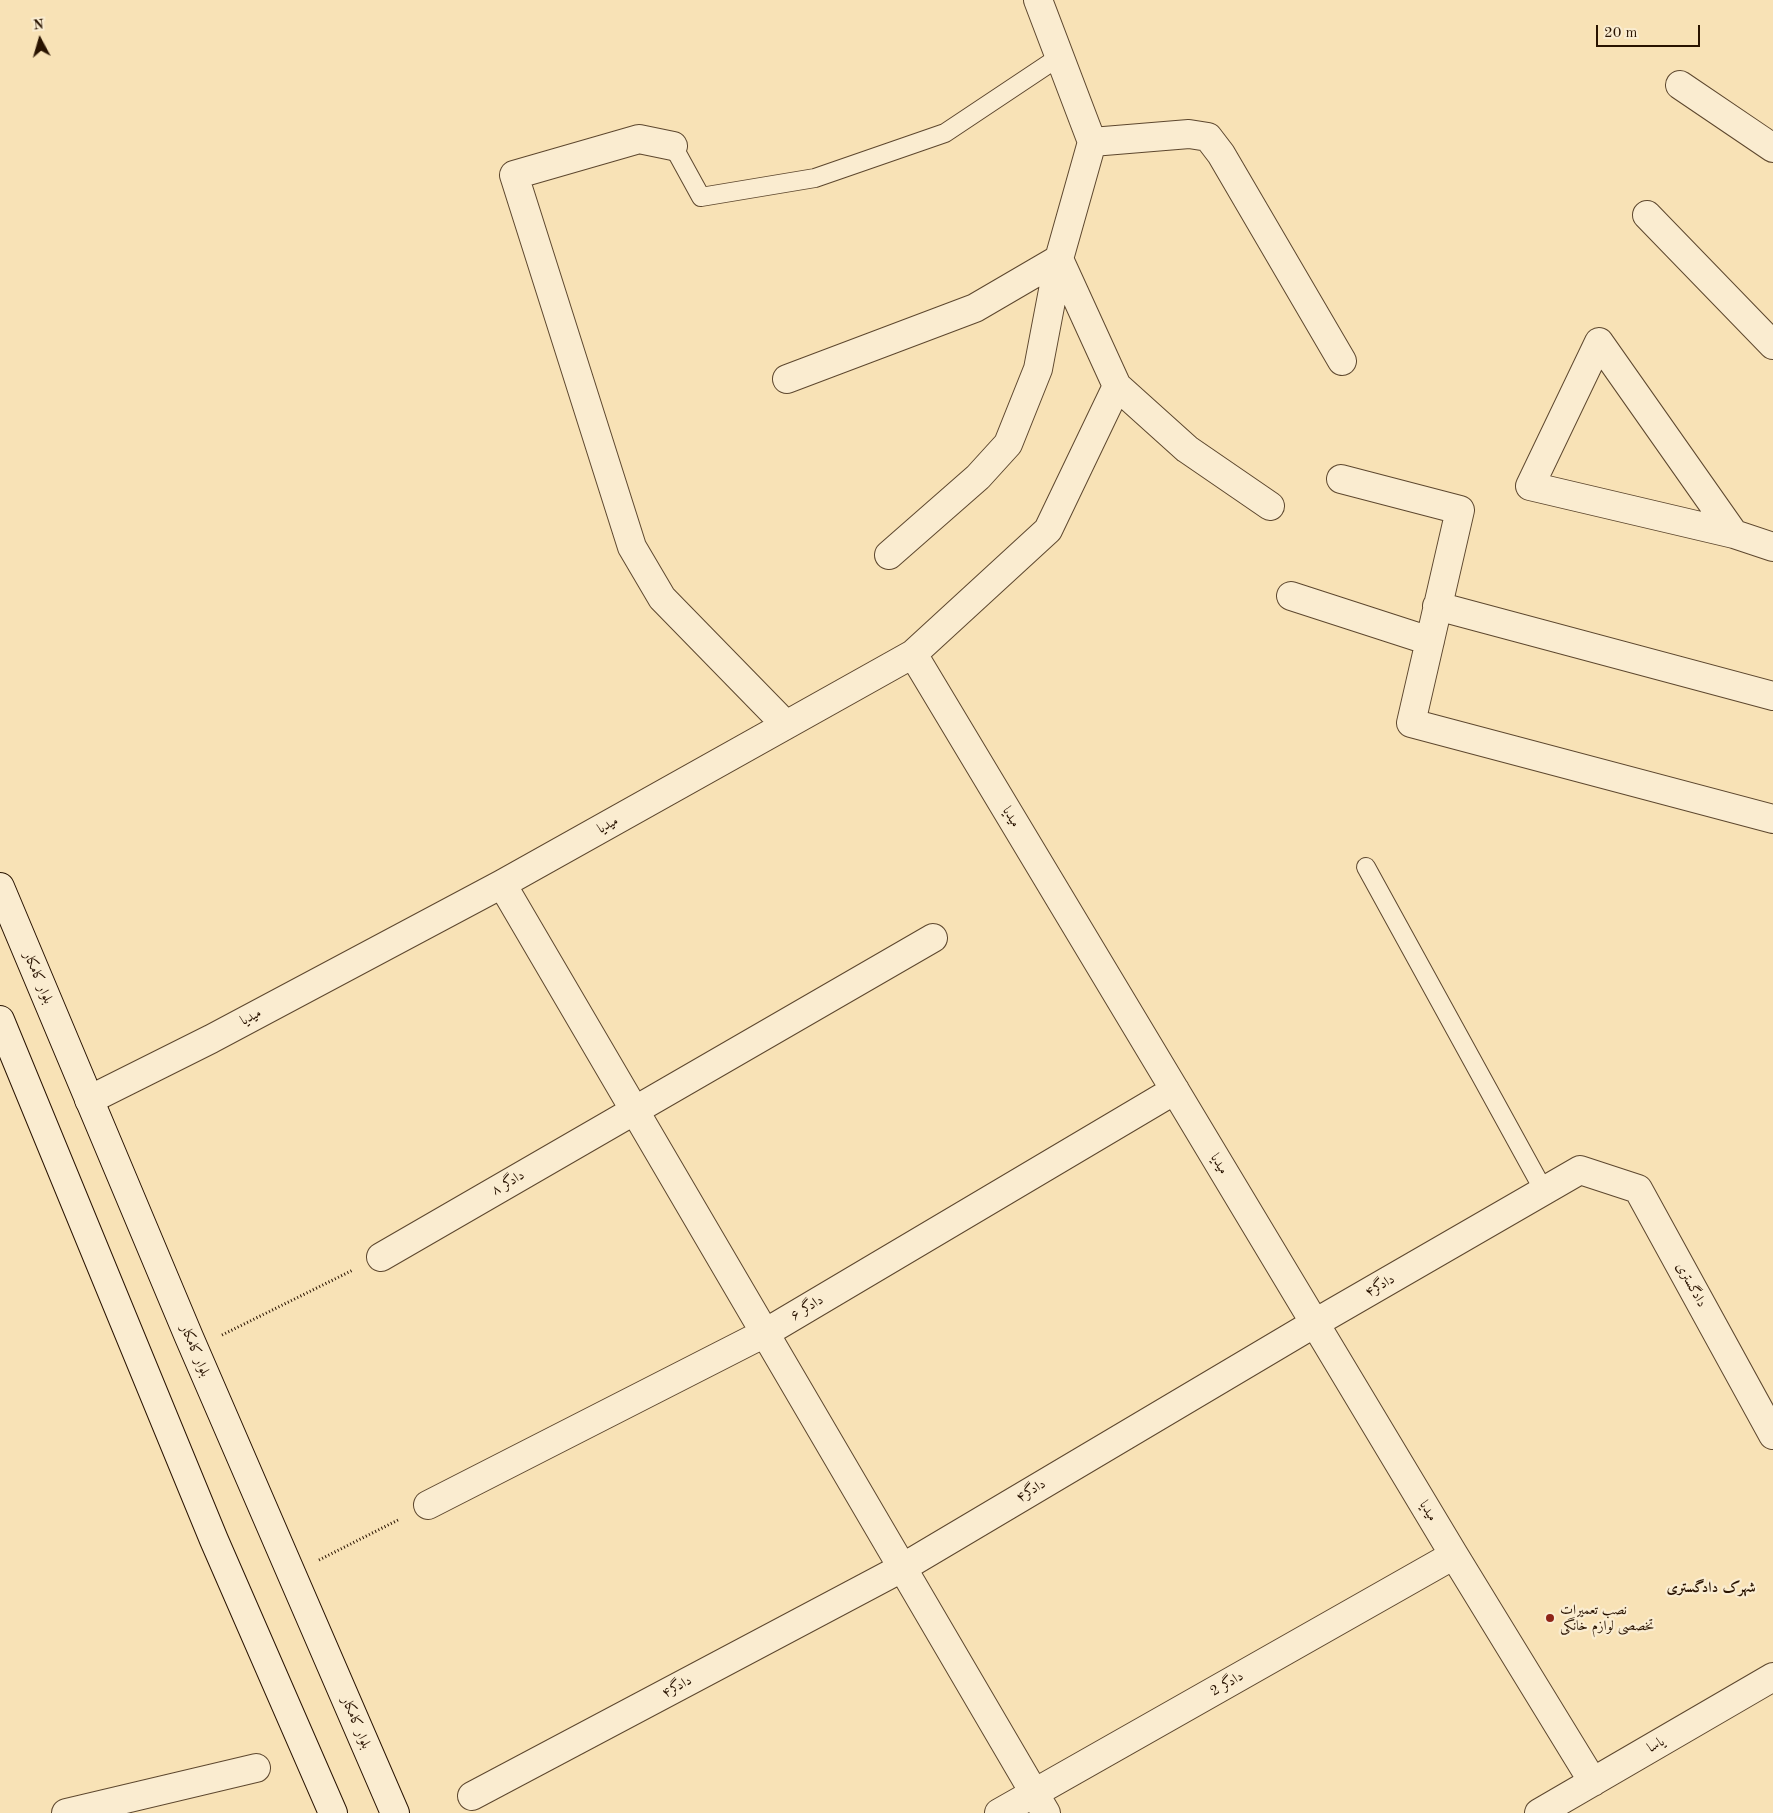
<!DOCTYPE html>
<html>
<head>
<meta charset="utf-8">
<style>
	body { margin:0 }
	#map { position:relative; width:1773px; height:1813px; overflow:hidden; background:#f8e2b6; font-family:"Old Standard TT",serif }
	canvas { display:block }
	.north { position:absolute; left:15px; top:15px; width:50px; height:50px; -webkit-text-stroke:4px #faecd0; paint-order:stroke; rotate:354deg; font-size:14px; font-weight:700; line-height:20px; text-align:center; color:#291300 }
	.north::after { content:''; display:block; margin:auto; width:18px; height:22px; background:#291300; clip-path:polygon(50% 0,100% 100%,50% 72%,0 100%) }
	.scale { position:absolute; left:1596px; top:25px; width:104px; height:22px; box-sizing:border-box; border:2px solid #291300; border-top:0; padding-left:6px; font-size:15px; line-height:18px; white-space:nowrap; color:#291300; -webkit-text-stroke:4px #faecd0; paint-order:stroke }
</style>
</head>
<body>
<div id="map">
<canvas width="1773" height="1813"></canvas>
<div class="north">N</div>
<div class="scale">20 m</div>
</div>
<script>
const ctx = document.querySelector('canvas').getContext('2d');
ctx.lineJoin = 'round';
const shape = rows => new Path2D(rows.map(r => 'M' + r).join(''));
function trace(path, color, width, dash) { ctx.strokeStyle = color; ctx.lineWidth = width; ctx.lineCap = dash ? 'butt' : 'round'; ctx.setLineDash(dash || []); ctx.stroke(path); }
function drawText(font, color, halo, rows, align = 'center') {
  ctx.font = font + ' "Old Standard TT",Amiri,serif'; ctx.lineWidth = 4.5; ctx.setLineDash([]); ctx.textBaseline = 'middle'; ctx.strokeStyle = halo; ctx.fillStyle = color; for (const [text, x, y, turn = 0] of rows) {
    ctx.save(); ctx.translate(x, y); ctx.rotate((+turn || 0) * Math.PI / 180); ctx.textAlign = isNaN(turn) ? turn : align; if (halo) ctx.strokeText(text, 0, 0); ctx.fillText(text, 0, 0); ctx.restore();
  }
}
const path = shape([
	[222,1335,353,1270],
	[319,1560,400,1519]
]);
const lane = shape([
	[673,146,701,197,815,178,945,133,1059,57],
	[1366,867,1544,1191]
]);
const street = shape([
	[1038,0,1092,142],
	[1680,85,1773,148],
	[673,146,639,139,514,175,632,547,662,598,786,725],
	[1647,215,1773,345],
	[787,379,975,308,1059,259],
	[1117,386,1187,449,1270,506],
	[1341,479,1460,510,1411,723,1773,819],
	[1734,534,1599,342,1530,486,1734,534,1773,547],
	[889,555,978,477,1008,444,1038,369,1059,259],
	[1291,596,1430,641],
	[1437,606,1773,696],
	[913,654,1454,1555,1593,1782],
	[502,884,1046,1813],
	[89,1100,211,1039,502,884,913,654,1048,530,1117,386,1059,259,1092,142,1189,134,1208,137,1221,154,1342,361],
	[381,1257,933,938],
	[428,1505,765,1333,1175,1090],
	[472,1796,902,1568,1315,1323,1580,1170,1638,1189,1773,1435],
	[66,1813,256,1768],
	[999,1813,1454,1555],
	[1539,1813,1773,1677]
]);
const secondary = shape([
	[0,887,189,1337,395,1813],
	[0,1020,214,1540,333,1813]
]);
const markers = [
	[1550,1618,5,"#8f2418"]
];
const streetNames = [
	["میدیا",1011,817,59],
	["میدیا",608,825,-29],
	["بلوار کامکار",38,978,67],
	["میدیا",251,1017,-28],
	["میدیا",1219,1164,59],
	["دادگر ۸",508,1183,-30],
	["دادگستری",1691,1285,61],
	["دادگر۴",1380,1286,-30],
	["دادگر ۶",807,1308,-31],
	["بلوار کامکار",195,1351,67],
	["دادگر۴",1031,1491,-31],
	["میدیا",1428,1511,59],
	["دادگر 2",1227,1684,-30],
	["دادگر۴",677,1687,-28],
	["بلوار کامکار",356,1723,67],
	["یاسا",1656,1745,-30]
];
const poiNames = [
	["نصب تعمیرات",1560,1610],
	["تخصصی لوازم خانگی",1560,1626]
];
const neighbourhoodNames = [
	["شهرک دادگستری",1711,1588]
];
trace(lane, '#5d472e', 20);
trace(street, '#5d472e', 30);
trace(secondary, '#291300', 30);
trace(path, '#291300', 3, [1, 2.5]);
trace(lane, '#faecd0', 18);
trace(street, '#faecd0', 28);
trace(secondary, '#faecd0', 28);
for (const [x, y, r, color] of markers) { const dot = new Path2D(); dot.arc(x, y, r, 0, 2 * Math.PI); ctx.fillStyle = color; ctx.fill(dot); trace(dot, '#faecd0', 2); }
drawText('14px', '#291300', '#faecd0', streetNames);
drawText('14px', '#291300', '#faecd0', poiNames, 'left');
drawText('bold 15px', '#291300', '#faecd0', neighbourhoodNames);
</script>
</body>
</html>
